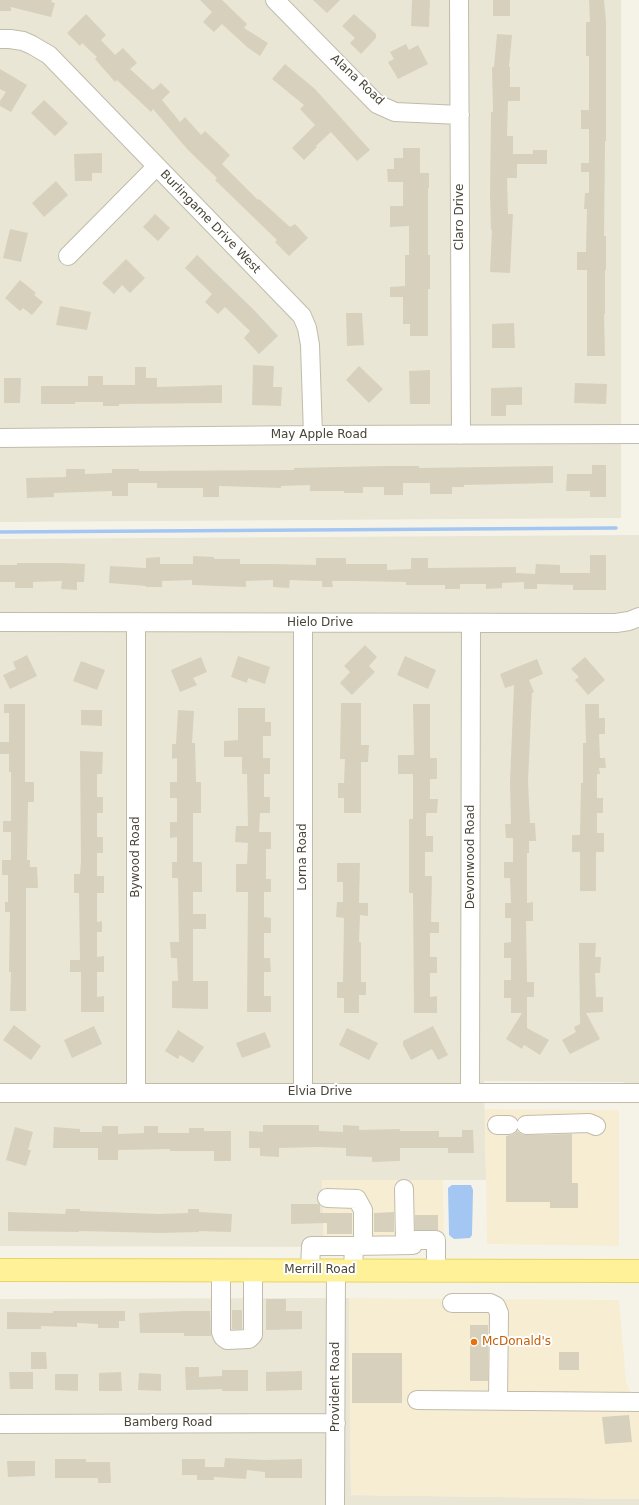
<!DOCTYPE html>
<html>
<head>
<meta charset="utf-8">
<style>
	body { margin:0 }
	canvas { display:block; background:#f5f3e8 }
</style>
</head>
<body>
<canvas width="639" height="1505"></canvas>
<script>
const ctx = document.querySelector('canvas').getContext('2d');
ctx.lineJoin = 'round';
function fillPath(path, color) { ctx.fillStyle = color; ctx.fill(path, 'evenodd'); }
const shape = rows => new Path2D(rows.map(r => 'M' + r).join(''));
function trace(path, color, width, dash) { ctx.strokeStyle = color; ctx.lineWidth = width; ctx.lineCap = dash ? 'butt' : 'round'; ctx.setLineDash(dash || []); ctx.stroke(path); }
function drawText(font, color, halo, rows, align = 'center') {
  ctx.font = font + ' "DejaVu Sans",sans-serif'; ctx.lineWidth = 4; ctx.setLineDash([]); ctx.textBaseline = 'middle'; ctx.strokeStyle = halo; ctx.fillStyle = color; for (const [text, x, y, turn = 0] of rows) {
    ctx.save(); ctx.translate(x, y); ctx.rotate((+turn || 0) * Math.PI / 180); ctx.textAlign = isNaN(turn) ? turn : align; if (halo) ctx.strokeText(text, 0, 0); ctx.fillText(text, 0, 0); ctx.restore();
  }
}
const residential = shape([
	[0,0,621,0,621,518,0,522],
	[639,535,639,1088,622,1082,484,1081,486,1180,322,1180,324,1247,0,1246,0,539],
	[349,1298,351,1495,639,1499,639,1505,0,1505,0,1299]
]);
const commercial = shape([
	[485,1109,619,1110,619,1246,487,1244],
	[322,1180,443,1180,444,1248,324,1247],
	[349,1298,619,1300,626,1381,639,1412,639,1499,351,1495]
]);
const water = shape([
	[452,1185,471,1185,473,1190,472,1235,470,1238,454,1239,449,1235,448,1188]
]);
const stream = shape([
	[0,532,616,528]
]);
const building = shape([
	[0,0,52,0,51,2,55,3,51,17,11,7,11,11,0,11],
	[200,0,222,0,247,24,244,28,268,43,260,56,247,47,222,24,214,32,203,22,212,12],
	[313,0,340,0,327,13],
	[412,0,430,0,429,27,411,26],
	[493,0,510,0,510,16,493,16],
	[589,0,604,0,606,22,606,141,605,141,604,236,606,236,606,270,605,270,605,314,604,314,605,356,587,356,587,270,577,270,577,252,586,252,587,209,584,209,585,193,589,193,589,172,581,172,581,163,589,163,589,129,581,129,581,110,589,110,589,56,586,56,586,22,590,22],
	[86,14,106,35,101,40,115,55,123,48,137,63,130,69,153,90,161,83,170,92,162,100,180,122,185,117,201,135,205,131,230,155,222,164,258,200,259,199,290,227,295,224,308,238,289,256,275,242,277,240,215,180,217,178,188,150,153,109,151,112,117,80,115,82,95,59,97,57,82,43,80,46,67,33],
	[354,14,376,34,376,38,361,54,350,43,355,38,342,26],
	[497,34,512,35,509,67,510,67,510,87,520,87,520,101,508,101,507,136,513,136,513,154,533,154,533,150,547,150,547,164,517,164,517,178,507,178,508,214,513,214,510,273,490,272,492,230,491,230,490,196,491,112,493,112,492,67,494,67],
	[406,44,409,50,418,45,428,64,398,79,388,62,394,59,390,52],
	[285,64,315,89,370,150,357,161,331,132,316,146,317,147,304,160,292,148,315,125,300,109,304,105,272,79],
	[0,69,27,85,11,112,0,106,0,101,6,92,0,89],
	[44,100,68,123,55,136,31,113],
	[403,148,420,148,420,173,429,173,429,188,428,188,428,255,430,255,430,289,428,289,428,336,410,336,410,324,403,324,403,297,390,297,390,287,405,286,405,255,409,255,409,226,390,227,390,206,403,206,403,182,388,182,387,169,394,169,394,158,403,158],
	[102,153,102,173,92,173,92,181,75,181,74,154],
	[56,181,68,195,44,217,32,203],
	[155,214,170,228,158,241,143,227],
	[10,229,28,233,21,262,3,258],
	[197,255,254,310,278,336,259,354,244,338,250,331,225,307,218,314,205,302,212,294,185,268],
	[126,259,145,278,130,293,122,285,114,294,102,283],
	[20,280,36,293,34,295,43,302,32,315,23,308,20,311,5,298],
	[60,306,91,312,87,330,56,325],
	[346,313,362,313,364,345,347,346],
	[514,323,515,348,492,348,492,324],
	[253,365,274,366,273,387,282,387,281,406,252,405],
	[359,366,383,389,369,403,346,380],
	[135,367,146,367,146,378,157,378,157,387,222,385,222,403,119,404,119,406,103,406,103,402,75,402,75,404,41,404,41,386,88,386,88,376,103,376,103,385,135,385],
	[430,370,430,404,410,404,409,371],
	[4,378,21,378,20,403,4,403],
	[575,383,607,384,606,404,574,403],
	[522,387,522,405,506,405,506,416,491,416,491,388],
	[592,465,606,465,606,497,590,497,590,491,566,491,567,474,592,474],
	[384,466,419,466,419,468,553,466,553,483,464,485,464,487,452,487,452,494,430,494,430,483,403,483,403,495,384,495,384,487,363,487,363,493,344,493,344,491,310,491,310,485,281,486,281,488,219,486,219,497,203,497,203,488,157,488,157,483,128,483,128,496,112,496,112,491,54,493,54,497,27,498,26,478,66,477,66,469,85,469,85,474,112,473,112,469,139,469,139,471,294,470,294,468],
	[590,555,606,555,606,590,573,590,573,585,537,584,537,589,524,589,524,582,502,583,502,588,486,589,486,584,460,584,460,589,445,589,445,585,406,585,406,582,356,581,332,581,333,587,322,587,322,581,316,581,290,580,289,588,273,587,273,580,246,581,246,587,192,585,192,580,162,581,162,587,146,587,146,586,109,583,110,566,146,568,146,558,160,557,160,564,193,564,193,556,214,557,214,559,240,559,240,564,273,564,316,565,316,558,346,558,346,564,387,564,387,570,411,569,411,558,428,558,428,568,516,567,516,573,535,574,536,564,560,565,560,573,590,573],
	[17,563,63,563,85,564,84,582,77,582,77,590,61,589,62,581,33,582,33,588,15,588,15,582,0,582,0,565,17,565],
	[365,645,377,657,369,666,375,672,352,695,340,683,350,672,344,666],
	[27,655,37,676,10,689,3,675,16,669,13,662],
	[238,656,270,667,265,684,248,678,247,683,231,677],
	[405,656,436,670,428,689,397,675],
	[201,657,207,672,193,678,197,685,180,692,171,670],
	[585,657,605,680,588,695,575,680,579,677,571,669],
	[537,659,543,674,529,680,534,692,532,693,528,782,530,823,535,823,536,841,529,841,529,853,527,853,527,903,533,902,533,921,526,921,527,982,534,982,534,997,527,997,527,1028,549,1040,540,1055,524,1045,522,1049,506,1039,522,1013,511,1013,511,998,504,998,504,980,511,980,511,958,504,958,504,943,511,942,511,918,505,918,505,903,511,903,510,878,504,878,504,862,513,862,513,838,506,838,505,824,511,824,510,782,514,685,505,688,500,674],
	[81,661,105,670,97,690,73,681],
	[341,703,361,703,361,745,369,745,368,762,361,762,361,813,344,813,344,798,338,798,338,783,344,783,345,759,340,759],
	[4,704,25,704,25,782,34,782,34,802,28,802,27,860,30,860,30,867,37,867,38,888,26,888,26,1011,10,1011,11,972,9,972,10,912,5,912,5,902,8,902,8,875,2,875,2,860,11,860,11,832,3,832,3,821,11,821,11,772,9,772,9,754,0,754,0,742,9,742,9,713,4,713],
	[413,704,430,704,430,758,437,758,437,779,430,779,430,799,438,799,437,813,426,813,426,836,433,836,433,852,425,852,425,876,432,876,431,922,439,922,439,933,430,933,430,957,437,957,437,973,430,973,430,997,437,996,437,1013,414,1013,413,893,409,893,409,819,413,819,413,774,398,774,398,755,414,755],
	[585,704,599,704,599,718,605,718,605,734,599,734,600,758,605,758,606,768,599,768,600,774,597,774,597,798,603,798,603,813,597,813,597,833,604,833,604,852,596,852,596,891,580,891,580,852,572,852,572,835,580,835,581,783,583,783,583,743,586,743],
	[238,708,265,708,265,722,271,722,271,736,263,736,263,758,270,758,270,774,264,774,264,797,270,797,270,813,260,813,259,832,271,832,271,849,266,849,266,879,271,879,271,892,264,892,264,917,271,918,271,933,264,933,264,958,270,958,271,972,264,972,264,996,271,996,271,1012,247,1012,248,892,236,892,236,864,247,864,248,843,235,842,236,826,248,826,247,774,242,774,242,757,224,757,224,741,238,740],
	[81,710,102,710,102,726,81,725],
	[178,710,194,711,192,743,195,743,196,782,201,782,201,813,193,813,193,862,202,862,202,892,193,892,193,914,206,914,206,929,193,929,193,981,208,981,208,1009,172,1008,172,981,178,981,177,958,171,958,170,942,179,942,178,878,172,878,172,862,177,862,177,837,170,838,170,822,177,822,177,798,170,798,170,782,177,782,177,758,172,759,172,744,176,744],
	[80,751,103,752,102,774,97,774,97,797,103,797,103,813,97,813,97,837,103,837,103,853,97,853,97,876,104,876,104,893,97,893,97,922,102,921,102,932,97,932,97,957,104,956,104,972,97,972,97,997,104,996,104,1012,81,1012,81,972,70,972,70,960,80,960,79,893,74,893,74,874,80,874,81,862],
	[337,863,360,863,359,903,368,903,368,916,360,915,359,942,361,942,361,982,366,982,366,995,359,995,359,1013,344,1013,344,998,337,998,337,982,343,982,344,918,336,917,337,902,343,902,343,882,337,882],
	[579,943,596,943,595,957,601,957,600,973,595,973,596,997,603,997,603,1012,586,1013,600,1039,570,1054,562,1040,576,1032,574,1027,580,1024],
	[14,1025,41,1046,31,1060,3,1040],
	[94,1026,102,1044,72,1058,64,1040],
	[433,1026,448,1055,438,1060,432,1049,411,1060,403,1045,403,1041],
	[347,1028,378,1043,369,1060,339,1045],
	[178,1030,204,1047,193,1063,180,1055,178,1059,165,1051],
	[265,1032,271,1047,242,1058,236,1043],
	[263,1125,319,1125,319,1131,343,1132,343,1125,359,1126,359,1130,400,1129,400,1131,439,1131,439,1137,462,1137,462,1130,473,1130,474,1153,448,1153,448,1148,400,1148,400,1161,372,1162,372,1157,346,1156,346,1148,319,1147,279,1148,279,1157,260,1156,260,1148,249,1148,249,1131,263,1132],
	[102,1126,118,1126,118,1134,144,1133,144,1126,158,1126,158,1133,189,1133,189,1128,204,1128,204,1131,231,1131,231,1161,214,1161,214,1151,170,1151,170,1149,118,1150,118,1160,98,1160,98,1148,53,1148,54,1127,80,1129,80,1132,102,1132],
	[15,1127,33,1132,28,1150,31,1150,26,1166,6,1160],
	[517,1131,521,1134,526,1135,572,1134,572,1183,578,1183,578,1208,550,1208,550,1202,506,1202,506,1136,514,1134],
	[291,1204,318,1204,320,1205,320,1213,352,1213,352,1234,327,1234,327,1223,291,1224],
	[66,1209,80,1209,80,1211,159,1214,188,1213,188,1209,199,1209,199,1212,232,1214,231,1232,199,1231,199,1232,160,1233,79,1231,79,1232,8,1231,8,1212,65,1214],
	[394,1212,394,1232,374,1232,374,1213],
	[415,1215,438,1215,438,1230,415,1230],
	[266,1299,286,1299,286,1311,302,1311,302,1329,266,1330],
	[232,1310,242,1310,242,1329,232,1329],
	[53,1311,125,1311,125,1321,119,1321,119,1328,98,1328,98,1324,77,1323,77,1327,41,1326,41,1329,7,1329,7,1312,53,1313],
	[184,1311,210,1311,211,1336,184,1336,184,1333,140,1333,139,1313],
	[470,1325,488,1325,488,1381,470,1381],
	[31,1352,46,1352,47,1369,31,1369],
	[559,1352,579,1352,579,1370,559,1370],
	[352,1353,402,1353,402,1403,352,1403],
	[185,1367,199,1367,199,1377,222,1376,222,1370,248,1370,248,1391,222,1391,222,1389,186,1390],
	[302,1371,302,1390,266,1391,266,1372],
	[9,1372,33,1372,33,1389,10,1389],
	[121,1372,122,1391,99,1391,99,1373],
	[139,1373,161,1374,161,1391,138,1390],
	[55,1374,78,1374,78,1391,55,1390],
	[629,1415,632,1442,605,1444,602,1417],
	[225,1458,265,1460,302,1459,302,1478,265,1478,265,1472,247,1470,246,1479,214,1477,214,1480,197,1480,197,1475,182,1475,182,1459,205,1459,205,1467,224,1467],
	[55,1459,86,1459,86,1462,110,1462,111,1483,98,1483,98,1478,55,1478],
	[7,1461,35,1461,35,1476,8,1477]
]);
const minor = shape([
	[275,0,377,104,395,112,460,115],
	[459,0,461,435],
	[0,39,10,39,23,41,32,45,49,55,302,316,307,328,310,345,313,435],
	[68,256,156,167],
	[0,438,313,435,639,434],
	[0,622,616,623,629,621,639,617],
	[136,1092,136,622],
	[303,1092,303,623],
	[470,1092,471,623],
	[0,1093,639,1093],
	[497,1125,509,1125],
	[526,1125,589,1123,596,1126],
	[404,1189,405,1240,436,1240,436,1270],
	[327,1198,357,1199,363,1210,363,1245],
	[221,1270,221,1332,223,1337,227,1340,249,1339,253,1335,253,1270],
	[310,1270,311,1246,354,1246],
	[353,1270,354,1246,413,1245],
	[452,1303,490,1303,496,1306,499,1313,498,1400],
	[417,1400,639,1402],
	[0,1424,336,1423],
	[335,1505,336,1270]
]);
const major = shape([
	[0,1270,639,1271]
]);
const markers = [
	[474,1342,4,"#e8710a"]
];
const streetNames = [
	["Alana Road",357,80,43],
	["Claro Drive",460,217,-90],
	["Burlingame Drive West",210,222,46],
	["May Apple Road",319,435],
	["Hielo Drive",320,623],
	["Bywood Road",136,857,-90],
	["Lorna Road",303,857,-90],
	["Devonwood Road",471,857,-90],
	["Elvia Drive",320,1092],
	["Merrill Road",320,1270],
	["Provident Road",336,1387,-90],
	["Bamberg Road",168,1423]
];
const foodNames = [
	["McDonald's",482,1342]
];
fillPath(residential, '#e9e6d6');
fillPath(commercial, '#f7edd3');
fillPath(water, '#a3c6f3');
trace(stream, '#a3c6f3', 3.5);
fillPath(building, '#d7d0bd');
trace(minor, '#c1bcaa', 20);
trace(major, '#e8d463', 24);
trace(minor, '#fff', 18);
trace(major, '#fff197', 22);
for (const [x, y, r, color] of markers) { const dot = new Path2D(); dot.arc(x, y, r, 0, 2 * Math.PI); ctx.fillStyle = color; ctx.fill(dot); trace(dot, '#fff', 1.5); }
drawText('12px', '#484436', '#fff', streetNames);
drawText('12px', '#c56008', '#fff', foodNames, 'left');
</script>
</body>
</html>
